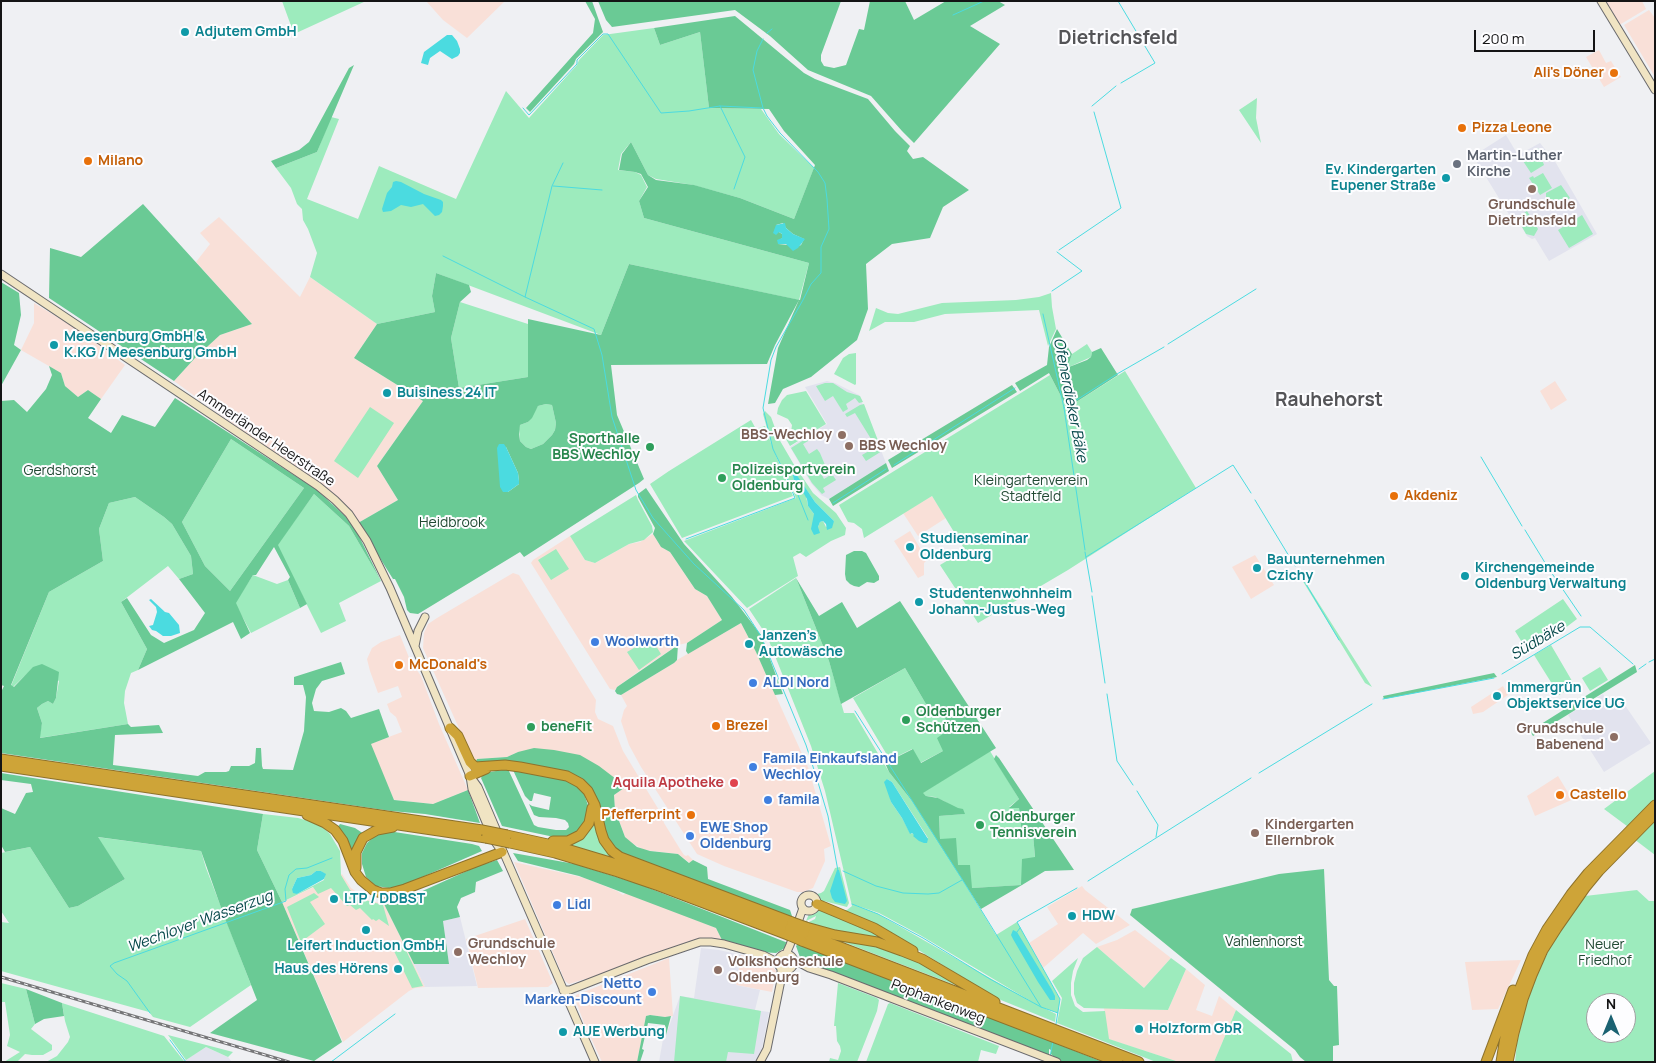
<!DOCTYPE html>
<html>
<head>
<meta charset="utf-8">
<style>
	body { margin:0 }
	#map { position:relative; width:1656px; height:1063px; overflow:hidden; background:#eff0f3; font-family:Manrope,sans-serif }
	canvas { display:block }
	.frame { position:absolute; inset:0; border:2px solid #141415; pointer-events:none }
	.north { position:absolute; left:1586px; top:993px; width:50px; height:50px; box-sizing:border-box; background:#fdfdff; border:1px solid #a0a0a1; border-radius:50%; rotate:0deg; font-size:14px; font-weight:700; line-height:20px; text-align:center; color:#141415 }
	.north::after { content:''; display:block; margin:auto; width:18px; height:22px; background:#1b6272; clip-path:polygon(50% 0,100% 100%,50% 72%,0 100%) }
	.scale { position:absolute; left:1474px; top:30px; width:121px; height:22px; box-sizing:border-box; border:2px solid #141415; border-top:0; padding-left:6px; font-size:15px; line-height:18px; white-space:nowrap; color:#141415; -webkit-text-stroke:4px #fdfdff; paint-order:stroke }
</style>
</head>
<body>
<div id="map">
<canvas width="1656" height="1063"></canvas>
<div class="frame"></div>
<div class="north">N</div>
<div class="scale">200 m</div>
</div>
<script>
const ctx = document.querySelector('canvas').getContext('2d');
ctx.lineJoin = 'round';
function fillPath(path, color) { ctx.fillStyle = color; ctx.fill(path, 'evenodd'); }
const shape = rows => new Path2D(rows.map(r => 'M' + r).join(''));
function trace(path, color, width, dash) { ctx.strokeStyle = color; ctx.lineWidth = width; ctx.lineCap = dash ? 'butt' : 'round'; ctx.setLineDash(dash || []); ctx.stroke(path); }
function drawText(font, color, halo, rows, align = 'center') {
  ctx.font = font + ' Manrope,sans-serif'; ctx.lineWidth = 4; ctx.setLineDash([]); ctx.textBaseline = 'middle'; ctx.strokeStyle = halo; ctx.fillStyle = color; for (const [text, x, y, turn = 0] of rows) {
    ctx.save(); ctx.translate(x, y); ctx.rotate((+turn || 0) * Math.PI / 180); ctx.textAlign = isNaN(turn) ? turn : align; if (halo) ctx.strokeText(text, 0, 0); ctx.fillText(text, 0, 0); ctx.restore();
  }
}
const commercial = shape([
	[426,1,505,1,467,38,443,20],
	[1601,1,1642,1,1646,9,1616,27],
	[1649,10,1655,18,1655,77,1624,25],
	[1599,50,1606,63,1611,61,1621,77,1604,87,1586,57],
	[219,217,300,297,310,277,377,324,354,358,423,401,377,466,398,500,358,523,288,464,174,381,195,358,220,335,252,324,196,262,210,244,200,233],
	[34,303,77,329,125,365,101,399,88,390,78,397,65,386,61,373,21,350,34,323],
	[1555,381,1567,400,1551,410,1540,391],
	[932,496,946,518,918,536,903,513],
	[910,531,927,560,924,563,924,575,918,578,894,541],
	[653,534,661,547,670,552,695,589,707,596,722,620,687,643,678,645,642,669,617,687,615,690,610,689,531,563,533,560,570,536,585,560,595,563,629,544,640,542],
	[1255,555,1274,585,1251,599,1232,567],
	[513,573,519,575,596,700,595,712,598,719,613,726,623,751,662,815,664,823,680,849,684,855,686,856,688,855,693,860,690,863,678,854,644,850,630,842,625,837,615,810,614,795,624,788,518,752,507,757,477,759,475,764,423,648,424,633,428,624,437,618],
	[741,623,756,652,808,767,831,846,824,849,825,861,813,888,803,892,797,892,724,866,697,854,641,767,629,745,621,721,624,710,627,706,621,695,674,663,677,660],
	[400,635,410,660,421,676,439,724,468,790,433,804,394,800,370,744,402,732,396,717,390,712,387,704,402,697,398,686,378,693,370,671,367,659,372,648,381,642],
	[1503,686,1508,695,1483,712,1473,714,1471,707],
	[1558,776,1569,794,1576,798,1535,816,1527,796],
	[514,862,585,878,617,891,623,895,626,893,671,910,716,928,723,941,701,939,589,980,585,979,569,984,565,981],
	[342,874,351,888,368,900,384,904,425,987,415,988,409,991,343,1042,282,902],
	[1082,886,1085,890,1130,925,1096,944,1083,933,1043,968,1029,943,1058,924,1047,907],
	[525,919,553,983,548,987,478,988,466,939],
	[1135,930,1171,958,1144,988,1097,947,1117,940],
	[741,955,772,965,776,971,772,992,736,985],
	[669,958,673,1016,665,1017,650,1015,646,1016,637,1062,602,1062,584,1023,575,999,576,995],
	[1521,960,1498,1009,1472,1010,1465,962],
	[1186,969,1205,985,1196,1010,1212,1016,1219,996,1236,1010,1214,1062,1179,1062,1108,1039,1104,1008,1168,1010]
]);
const built = shape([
	[1506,135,1518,155,1540,143,1556,163,1597,234,1549,261,1535,238,1532,239,1527,236,1514,214,1510,216,1473,156],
	[827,381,835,383,859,395,886,463,829,499,821,495,811,483,790,447,827,424,805,387],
	[1603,694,1611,707,1622,701,1651,743,1604,772,1568,715],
	[460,917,477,986,425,987,414,964,449,964,443,921],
	[701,948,719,950,741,955,736,985,760,990,755,1010,769,1012,762,1048,756,1062,659,1062,663,1039,666,1035,680,996,694,998],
	[206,1047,228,1057,232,1062,182,1062]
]);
const green = shape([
	[282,1,366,1,294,34],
	[654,28,660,45,700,32,709,108,761,109,779,134,814,168,794,219,740,198,693,185,656,179,648,175,631,142,621,154,618,170,635,172,641,175,647,187,639,201,644,218,809,263,799,300,629,264,601,335,436,273,432,296,435,312,377,324,310,277,317,253,308,229,303,220,302,209,297,204,291,188,276,168,317,152,331,117,339,119,307,199,358,219,379,166,456,199,506,91,529,118,577,65,579,60,603,35],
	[1257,98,1256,118,1261,143,1239,110],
	[1538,148,1544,165,1531,173,1521,158],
	[1543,173,1552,188,1540,195,1529,178,1533,176,1534,178],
	[1561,185,1570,198,1557,206,1553,200,1546,198,1546,193],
	[1527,211,1538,229,1534,236,1526,234,1517,218],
	[1582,215,1593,234,1569,248,1558,230],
	[1051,293,1052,307,1056,329,1048,346,1039,310,945,314,914,322,885,322,869,331,876,308,888,313,898,314,942,303,1016,300,1039,297],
	[460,302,528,324,528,377,459,388,451,338],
	[1087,344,1092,352,1091,357,1069,367,1068,366,1072,354],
	[856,353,856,384,855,385,834,374,843,358,849,354],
	[1125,371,1196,488,1068,570,978,623,940,565,965,550,932,496,864,538,862,529,854,523,848,522,839,505,1050,375,1067,408],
	[825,383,833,383,847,392,860,396,863,402,859,403,855,398,846,404,848,409,843,412,833,396,825,401,816,386],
	[806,391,826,424,790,446,786,439,791,432,792,425,788,419,777,414,778,408,782,400,787,395],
	[546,404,552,405,556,423,555,430,552,435,543,444,531,449,526,447,520,441,519,429,520,425,528,422,538,406],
	[864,404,882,451,866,461,862,455,876,447,855,413,847,417,845,414,860,405],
	[370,407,394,423,358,478,334,461],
	[765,411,771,417,779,439,793,463,813,493,836,513,846,528,845,535,831,541,806,557,800,553,793,557,798,576,747,608,684,541,796,498,774,451,793,496,682,538,650,484,669,471,751,420,756,429,765,426,772,446,763,414],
	[792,469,815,502,834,521,826,527,823,521,820,522,818,527,814,514,808,506,806,496,799,486,794,483],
	[820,430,822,433,803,444,809,454,817,449,820,453,825,465,819,469,824,479,832,474,836,480,823,488,825,492,822,494,812,483,791,448],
	[231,439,304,488,230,591,205,566,182,522],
	[314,494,349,526,381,581,339,603,346,621,321,633,277,545],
	[636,495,638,500,652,526,653,532,644,540,629,544,595,563,585,560,570,536],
	[135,497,164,517,172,524,191,556,193,574,179,579,168,566,121,602,147,649,138,670,131,673,125,691,124,703,128,724,39,738,42,723,37,708,42,704,48,701,53,704,56,698,59,681,33,668,13,687,11,686,49,592,103,561,99,529,109,503],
	[556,549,569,569,551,580,538,560],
	[1297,569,1372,687,1365,683,1296,570],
	[253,575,277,584,288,580,300,608,251,633,235,603],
	[796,578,829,661,844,713,854,713,889,772,912,801,940,843,996,935,1017,922,1060,999,1058,1013,1044,1008,1056,1014,1055,1022,996,998,886,930,826,904,843,910,847,910,852,906,825,791,811,746,767,636,749,609],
	[887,779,892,782,928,838,910,833,902,818,891,802],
	[855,905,879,913,920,935,1037,1005,878,914],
	[1563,599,1577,619,1560,632,1560,633,1528,652,1515,631],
	[651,638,661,654,639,670,627,652],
	[1551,645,1575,686,1559,695,1534,655],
	[1600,667,1608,680,1590,691,1582,678],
	[905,668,930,711,938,707,951,728,943,751,920,763,912,749,890,760,853,698],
	[990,751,1019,799,1009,807,1019,808,1022,833,1033,833,1035,858,1022,885,972,888,940,839,939,816,964,814,944,801,935,797,926,796,922,793],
	[1655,771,1655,855,1634,839,1639,835,1604,809],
	[263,814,298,818,319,824,330,834,340,851,341,875,350,890,365,900,383,905,389,926,379,919,376,921,373,919,372,920,360,908,356,910,350,905,347,906,331,888,318,894,313,887,282,902,257,850],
	[316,871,321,871,325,874,324,880,297,894,292,889,297,878,311,875],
	[593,815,621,860,565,844],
	[97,837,201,851,206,868,251,985,190,1027,153,1017,149,1012,1,971,1,922,9,923,1,911,1,853,30,847,69,908,78,906,125,879],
	[840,867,849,903,847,907,824,901,821,903,818,898,817,894,821,893,824,891,835,868],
	[1637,890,1649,901,1655,901,1655,1062,1515,1062,1517,1043,1526,1006,1536,977,1556,935,1571,913,1585,896],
	[1596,1003,1626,1003,1626,1033,1596,1033],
	[314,893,319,897,310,902,325,924,301,942,287,907],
	[819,907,852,921,904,947,834,931,807,923,815,919,816,916,806,921,809,914],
	[826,935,898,951,971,991,885,958],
	[403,944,423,986,412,988,394,951],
	[1097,947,1144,988,1171,958,1186,969,1168,1010,1084,1008,1077,1003,1074,994,1074,983,1077,971,1083,958],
	[1078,958,1073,971,1071,983,1071,995,1075,1006,1083,1012,1105,1011,1109,1039,1179,1062,1156,1062,1057,1023,1062,998,1052,981],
	[1,983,26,989,35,1024,31,1029,52,1045,52,1050,43,1055,32,1055,25,1054,17,1062,4,1062,20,1052,7,1046,10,1035,5,1002,1,1002],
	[838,983,877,998,879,1000,877,1011,857,1062,829,1062,830,1058,838,1060,841,1051,840,1046,837,1041,836,1026,834,1026],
	[680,996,761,1011,754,1054,728,1052,726,1062,674,1062],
	[62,1003,164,1036,184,1061,39,1062,46,1062,57,1056,68,1042,70,1037,65,1021],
	[890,1003,999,1046,996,1054,981,1050,978,1062,866,1062,888,1004],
	[1236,1010,1291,1054,1293,1062,1214,1062],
	[168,1035,233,1052,228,1057,206,1047,186,1060]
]);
const forest = shape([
	[585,1,592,1,603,32,576,59,574,64,530,112,526,108,593,33,595,19],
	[598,1,841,1,821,55,821,61,824,66,834,68,846,65,859,29,864,30,870,1,905,1,914,20,946,1,998,1,1005,5,970,26,1000,44,914,143,902,131,871,96,808,70,770,36,735,10,612,27,606,20],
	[735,16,804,73,815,79,868,99,895,131,910,146,907,151,913,159,923,157,969,190,943,207,930,238,892,244,866,264,868,309,857,340,811,377,783,389,775,403,768,404,778,348,799,300,775,345,767,364,611,365,617,415,644,479,639,483,524,557,520,552,418,614,410,613,407,610,404,597,395,579,393,579,358,523,398,500,377,466,423,401,354,358,377,324,435,312,432,296,436,273,469,285,471,292,460,302,451,338,459,388,528,377,528,319,601,335,629,264,800,300,809,263,644,218,639,201,648,187,641,174,635,172,619,170,622,154,631,142,648,175,656,180,694,185,740,198,794,219,815,165,784,131,769,109,709,108,700,32,660,45,654,28],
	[783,223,786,228,793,234,804,239,801,245,799,246,778,244,782,238,782,234,779,232,776,225],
	[546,404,552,405,556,423,555,430,552,435,543,444,531,449,526,447,520,441,519,434,520,425,528,422,532,418,538,406],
	[506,447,518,473,519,481,519,484,508,492],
	[354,65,317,152,276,168,271,161,299,150,309,142,349,68],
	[143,204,252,324,220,335,195,358,174,381,49,298,50,248,81,257],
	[1,282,19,293,21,315,14,345,21,350,1,386],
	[1057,329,1072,354,1068,366,1069,367,1087,360,1091,357,1092,352,1101,348,1118,375,1067,408,1049,373,1020,391,1015,383,1047,365,1049,347],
	[49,366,61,373,65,386,78,397,88,390,101,399,88,418,111,433,122,415,155,427,175,398,317,490,346,517,358,534,381,581,349,526,314,494,278,545,307,604,300,608,288,580,290,577,274,547,256,575,253,575,236,603,250,633,241,639,233,622,138,670,147,649,121,602,127,598,151,635,164,643,194,630,205,613,179,579,193,574,191,556,172,524,164,517,135,497,109,503,99,529,103,561,49,592,11,685,14,687,33,667,42,664,59,672,56,698,53,704,48,701,42,704,37,708,42,723,40,738,128,724,131,727,159,725,163,733,115,735,113,765,198,776,205,772,226,772,229,771,231,766,249,766,255,763,256,748,261,748,262,766,263,769,293,770,304,731,306,697,303,685,294,685,294,677,341,662,345,674,322,681,316,689,312,703,314,711,329,712,341,708,346,711,351,718,379,709,389,737,371,744,394,800,433,804,468,790,480,823,425,814,391,811,1,753,1,692,4,686,1,685,1,401,14,400,27,412,46,389,52,375],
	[231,439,304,488,230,591,205,566,182,522],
	[1012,385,1017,392,892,468,888,460],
	[886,463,889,471,833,506,829,499],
	[646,488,684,544,732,597,761,635,783,694,775,695,756,652,741,623,688,654,686,651,687,643,722,620,707,596,695,589,670,552,661,547,653,534,655,528,638,497,638,494],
	[854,551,862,551,866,553,879,576,879,580,874,583,867,582,859,587,854,586,850,584,846,580,845,574,846,555],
	[796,578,819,616,842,602,857,628,900,601,996,748,923,793,926,796,938,798,958,808,963,809,965,814,939,816,940,839,956,838,958,865,970,865,972,888,1021,885,1022,859,1035,857,1033,834,1022,834,1019,808,1009,808,1019,799,994,759,996,755,999,758,1074,870,1045,871,1022,885,981,909,912,801,889,772,885,763,913,749,921,763,943,751,937,738,951,728,938,707,930,711,905,668,841,704,829,661],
	[678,645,677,660,674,663,621,695,617,694,615,691,617,687],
	[1635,665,1637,672,1533,736,1530,731],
	[1494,673,1497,677,1384,699,1383,696],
	[534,748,554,750,580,755,599,766,616,779,624,788,614,795,615,810,625,837,637,847,650,851,678,854,689,863,693,860,707,867,708,879,790,910,793,919,629,858,615,849,606,835,599,807,593,791,586,783,579,778,475,764,477,759,507,757,518,752],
	[508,769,534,825,538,827,556,830,566,830,569,827,568,823,565,820,556,818,539,817,534,815,529,804,532,806,549,810,551,797,534,793,532,801,530,801,525,796,513,770,571,781,583,791,589,808,587,820,578,832,568,837,559,838,502,826,481,778,483,775,490,772],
	[1,773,263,814,257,850,282,902,342,1042,314,1061,210,1033,257,1000,224,916,201,851,98,837,125,879,78,906,69,908,30,847,5,852,1,845,1,808,15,814,26,793,33,792,31,784,1,780],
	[340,824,355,828,364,834,354,851,350,851,337,828],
	[388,831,472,844,479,846,482,851,404,885,389,888,376,886,366,877,362,864,362,853,367,843,375,836],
	[513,853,575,864,639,884,788,943,785,948,776,953,760,952,744,948,722,940,716,928,579,876,518,861],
	[497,860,503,871,476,882,475,892,461,898,457,907,460,917,443,921,449,964,414,964,384,904,398,902,478,866],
	[1324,869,1329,980,1334,986,1337,986,1339,1045,1333,1046,1333,1062,1306,1062,1300,1057,1295,1050,1130,915,1132,909,1145,906,1279,874],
	[798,944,1027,1032,1103,1062,1063,1062,1056,1059,1051,1054,1051,1050,1049,1049,1049,1054,1044,1055,802,963,796,946],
	[26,989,62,1003,64,1016,44,1019,35,1024],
	[650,1015,665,1017,671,1016,666,1035,663,1039,665,1025,648,1023,642,1049,644,1050,640,1062,637,1062,646,1016]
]);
const water = shape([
	[447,35,452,35,457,41,460,49,460,53,458,56,452,59,440,51,430,58,428,65,421,63,424,52],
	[396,181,401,182,424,194,441,200,443,202,443,206,442,212,439,215,435,216,423,204,411,207,401,205,391,211,383,212,382,209,387,193,392,187,393,182],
	[785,223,786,228,793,234,805,239,798,248,793,251,786,244,778,244,777,240,782,238,782,234,779,232,776,235,773,233,776,225],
	[499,444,504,444,506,447,518,473,519,481,519,484,508,492,503,492,500,487,497,448],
	[792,468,815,502,834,521,832,528,827,530,826,524,823,521,820,522,818,527,820,533,814,535,811,529,814,514,808,506,807,499,801,489,794,483],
	[151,599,165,612,169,613,179,625,180,633,171,636,163,636,156,631,152,630,149,626,153,625,157,612,156,607,149,600],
	[887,779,892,782,928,839,927,843,924,843,919,841,913,836,914,835,912,833,910,834,902,818,891,802,884,782],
	[837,870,839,870,847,901,845,904,835,902,832,898,830,891],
	[316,871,321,871,326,874,324,879,297,894,293,893,292,889,297,878,311,875],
	[1013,930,1017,932,1052,990,1055,996,1055,1000,1050,1000,1038,982,1013,939,1011,935]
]);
const stream = shape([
	[1118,1,1155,63,1121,83],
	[953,15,984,1],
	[767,33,772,29],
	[763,39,757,51,753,70,763,108,767,116,780,133,818,172,825,183,827,199,829,229,821,247,821,273,811,284,803,300,776,347,771,360,763,408,773,449,788,480,796,490,808,520],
	[720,106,745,157,734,189],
	[1092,106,1116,86],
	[523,108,529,115,577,64,577,60,603,34,608,34,661,113,689,111,720,106,762,108],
	[563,163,552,186,525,297,594,329,602,355,612,417,636,490,653,518,694,564,744,610,761,636,806,745,817,779,828,816,838,871],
	[553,186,602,190],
	[1059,250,1121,208,1094,112],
	[443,256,525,297],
	[1052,291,1082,271,1057,252],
	[1043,314,1064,408,1085,550],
	[1168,344,1256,289],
	[1064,408,1117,374,1164,347],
	[1481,457,1522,526],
	[894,465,1015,388],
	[1255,500,1295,566],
	[833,503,886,469],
	[1525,530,1547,566],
	[686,539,795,498,789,484],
	[1085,552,1092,592],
	[1086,557,1233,465,1251,493],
	[1551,572,1581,616],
	[1300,574,1339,640],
	[1092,596,1105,683],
	[1649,662,1655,659],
	[1639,669,1646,664],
	[1502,674,1580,627,1590,627,1633,664],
	[1107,694,1117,761,1133,785],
	[1383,699,1494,678],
	[855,711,962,879,1041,1007],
	[1259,773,1372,704],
	[1137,791,1158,825,1156,837],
	[843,871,876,886,903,893,928,894,939,893,962,880],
	[1088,881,1251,778],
	[852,904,878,914,923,938,990,979,1041,1007,1058,1013],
	[1017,932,1020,928],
	[150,1013,127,981,117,974,110,966,114,963,286,901,285,889,289,875,296,869,307,868,332,858],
	[1056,1024,1060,999,1017,922,1077,888],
	[170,1040,186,1062],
	[1050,1057,1053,1041],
	[331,1062,395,1014]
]);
const secondary = shape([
	[1601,1,1655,90],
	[1,274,318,486,335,500,349,514,367,541,390,588,470,776,472,789,493,839,502,852],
	[415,646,418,631,425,617],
	[470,776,478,787,499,836],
	[502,849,595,1062],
	'801 903a8 8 0 1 1 16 0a8 8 0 1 1-16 0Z',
	[786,954,790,945,803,908],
	'778 962a8 8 0 1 1 16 0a8 8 0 1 1-16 0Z',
	[794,960,809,968,831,975,1057,1062],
	[563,990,570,990,647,960,700,942,711,942,724,944,763,955,779,963],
	[760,1062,767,1049,781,980,781,968]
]);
const highway = shape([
	[450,728,458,736,470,762,475,767,505,765,520,767,567,776,580,783,588,791,595,805,601,831,604,840,612,851,620,857,792,922],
	[1,759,482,830],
	[1,766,486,838],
	[470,776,486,769],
	[307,815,325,823,335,830,343,841,355,872,361,880,373,890,381,893,390,893,405,889,502,852],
	[507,835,557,846,620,865,790,928],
	[553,841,568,841,580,835,589,823,592,808],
	[510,843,555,853,618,872,659,886,788,935],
	[356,868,356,852,363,838,377,830,393,827],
	[817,904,874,928,913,951],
	[806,927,835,935,877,942,902,951,922,959,995,1002],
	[804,933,1139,1062],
	[802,941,1118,1062],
	[1486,1062,1513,990],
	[1501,1062,1506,1031,1520,988,1533,955,1547,929,1571,894,1588,873,1655,805],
	[1508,1062,1514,1033,1523,999,1532,975,1543,950,1557,928,1585,888,1599,871,1655,814]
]);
const rail = shape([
	[1,977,289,1062]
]);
const highwayBridge = shape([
	[482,830,507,835],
	[486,838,510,843],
	[792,922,806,927],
	[790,928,804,933],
	[788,935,802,941]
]);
const markers = [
	[185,32,5,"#0f9aa8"],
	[1614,73,5,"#e8710a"],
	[1462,128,5,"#e8710a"],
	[88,161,5,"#e8710a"],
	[1457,164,5,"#6b7280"],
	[1446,178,5,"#0f9aa8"],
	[1532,189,5,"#8d6e63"],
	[54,345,5,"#0f9aa8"],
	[387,393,5,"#0f9aa8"],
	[842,435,5,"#8d6e63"],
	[849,446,5,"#8d6e63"],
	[650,447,5,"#2e9e5b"],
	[722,478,5,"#2e9e5b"],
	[1394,496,5,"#e8710a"],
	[910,547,5,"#0f9aa8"],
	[1257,568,5,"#0f9aa8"],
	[1465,576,5,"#0f9aa8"],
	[919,602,5,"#0f9aa8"],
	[595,642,5,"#3f7fe0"],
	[749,644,5,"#0f9aa8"],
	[399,665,5,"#e8710a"],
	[753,683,5,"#3f7fe0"],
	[1497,696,5,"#0f9aa8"],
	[906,720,5,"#2e9e5b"],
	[716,726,5,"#e8710a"],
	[531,727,5,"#2e9e5b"],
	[1614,737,5,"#8d6e63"],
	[753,767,5,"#3f7fe0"],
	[734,783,5,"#e0444e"],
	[1560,795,5,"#e8710a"],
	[768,800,5,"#3f7fe0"],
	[691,815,5,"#e8710a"],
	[980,825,5,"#2e9e5b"],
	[1255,833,5,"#8d6e63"],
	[690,836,5,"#3f7fe0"],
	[334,899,5,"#0f9aa8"],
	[557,905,5,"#3f7fe0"],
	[1072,916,5,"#0f9aa8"],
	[366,930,5,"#0f9aa8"],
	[458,952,5,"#8d6e63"],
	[398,969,5,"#0f9aa8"],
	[718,970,5,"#8d6e63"],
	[652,992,5,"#3f7fe0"],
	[1139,1029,5,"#0f9aa8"],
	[563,1032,5,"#0f9aa8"]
];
const cultureNames = [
	["Adjutem GmbH",195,32],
	["Ev. Kindergarten",1436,170,"right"],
	["Eupener Straße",1436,186,"right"],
	["Meesenburg GmbH &",64,337],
	["K.KG / Meesenburg GmbH",64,353],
	["Buisiness 24 IT",397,393],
	["Studienseminar",920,539],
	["Oldenburg",920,555],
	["Bauunternehmen",1267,560],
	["Czichy",1267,576],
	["Kirchengemeinde",1475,568],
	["Oldenburg Verwaltung",1475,584],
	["Studentenwohnheim",929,594],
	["Johann-Justus-Weg",929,610],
	["Janzen’s",759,636],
	["Autowäsche",759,652],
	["Immergrün",1507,688],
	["Objektservice UG",1507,704],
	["LTP / DDBST",344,899],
	["HDW",1082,916],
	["Leifert Induction GmbH",366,946,"center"],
	["Haus des Hörens",388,969,"right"],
	["Holzform GbR",1149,1029],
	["AUE Werbung",573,1032]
];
const foodNames = [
	["Ali's Döner",1604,73,"right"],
	["Pizza Leone",1472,128],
	["Milano",98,161],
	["Akdeniz",1404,496],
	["McDonald's",409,665],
	["Brezel",726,726],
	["Castello",1570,795],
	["Pfefferprint",681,815,"right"]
];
const worshipNames = [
	["Martin-Luther",1467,156],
	["Kirche",1467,172]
];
const educationNames = [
	["Grundschule",1532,205,"center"],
	["Dietrichsfeld",1532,221,"center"],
	["BBS-Wechloy",832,435,"right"],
	["BBS Wechloy",859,446],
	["Grundschule",1604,729,"right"],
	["Babenend",1604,745,"right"],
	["Kindergarten",1265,825],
	["Ellernbrok",1265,841],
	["Grundschule",468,944],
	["Wechloy",468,960],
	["Volkshochschule",728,962],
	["Oldenburg",728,978]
];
const streetNames = [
	["Ammerländer Heerstraße",266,438,34],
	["Pophankenweg",938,1002,21]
];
const leisureNames = [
	["Sporthalle",640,439,"right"],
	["BBS Wechloy",640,455,"right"],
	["Polizeisportverein",732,470],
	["Oldenburg",732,486],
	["Oldenburger",916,712],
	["Schützen",916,728],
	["beneFit",541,727],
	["Oldenburger",990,817],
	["Tennisverein",990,833]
];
const parkNames = [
	["Gerdshorst",60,471],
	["Kleingartenverein",1031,481],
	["Stadtfeld",1031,497],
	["Heidbrook",452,523],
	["Vahlenhorst",1264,942],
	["Neuer",1605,945],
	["Friedhof",1605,961]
];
const shopNames = [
	["Woolworth",605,642],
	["ALDI Nord",763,683],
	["Famila Einkaufsland",763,759],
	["Wechloy",763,775],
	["famila",778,800],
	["EWE Shop",700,828],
	["Oldenburg",700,844],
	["Lidl",567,905],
	["Netto",642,984,"right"],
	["Marken-Discount",642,1000,"right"]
];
const healthNames = [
	["Aquila Apotheke",724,783]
];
const waterNames = [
	["Ofenerdieker Bäke",1070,400,79],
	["Südbäke",1538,641,-31],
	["Wechloyer Wasserzug",200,922,-20]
];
const districtNames = [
	["Dietrichsfeld",1118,39],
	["Rauhehorst",1329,401]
];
fillPath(commercial, '#f9e0d8');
fillPath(built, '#e2e3ee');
fillPath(green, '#9debbd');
fillPath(forest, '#6aca95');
fillPath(water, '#4bdbe0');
trace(stream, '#4bdbe0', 1);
trace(secondary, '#6a6a6d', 9);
trace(highway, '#8d722c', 11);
trace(secondary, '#f0e4c3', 7);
trace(highway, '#cea438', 9);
trace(rail, '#767678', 3);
trace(rail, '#fdfdff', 1, [4]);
trace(highwayBridge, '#8d722c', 11, []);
trace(highwayBridge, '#cea438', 9);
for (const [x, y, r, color] of markers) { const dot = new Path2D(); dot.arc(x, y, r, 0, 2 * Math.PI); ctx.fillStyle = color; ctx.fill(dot); trace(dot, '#fdfdff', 2); }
drawText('bold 14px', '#0d838f', '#fdfdff', cultureNames, 'left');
drawText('bold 14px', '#c56008', '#fdfdff', foodNames, 'left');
drawText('bold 14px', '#5b616d', '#fdfdff', worshipNames, 'left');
drawText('bold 14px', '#785e54', '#fdfdff', educationNames, 'left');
drawText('14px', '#141415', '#fdfdff', streetNames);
drawText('bold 14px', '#27864d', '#fdfdff', leisureNames, 'left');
drawText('14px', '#224a34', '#fdfdff', parkNames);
drawText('bold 14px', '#366cbe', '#fdfdff', shopNames, 'left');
drawText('bold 14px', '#be3a42', '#fdfdff', healthNames, 'right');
drawText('italic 15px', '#044749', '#fdfdff', waterNames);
drawText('bold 19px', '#545457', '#fdfdff', districtNames);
</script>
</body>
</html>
